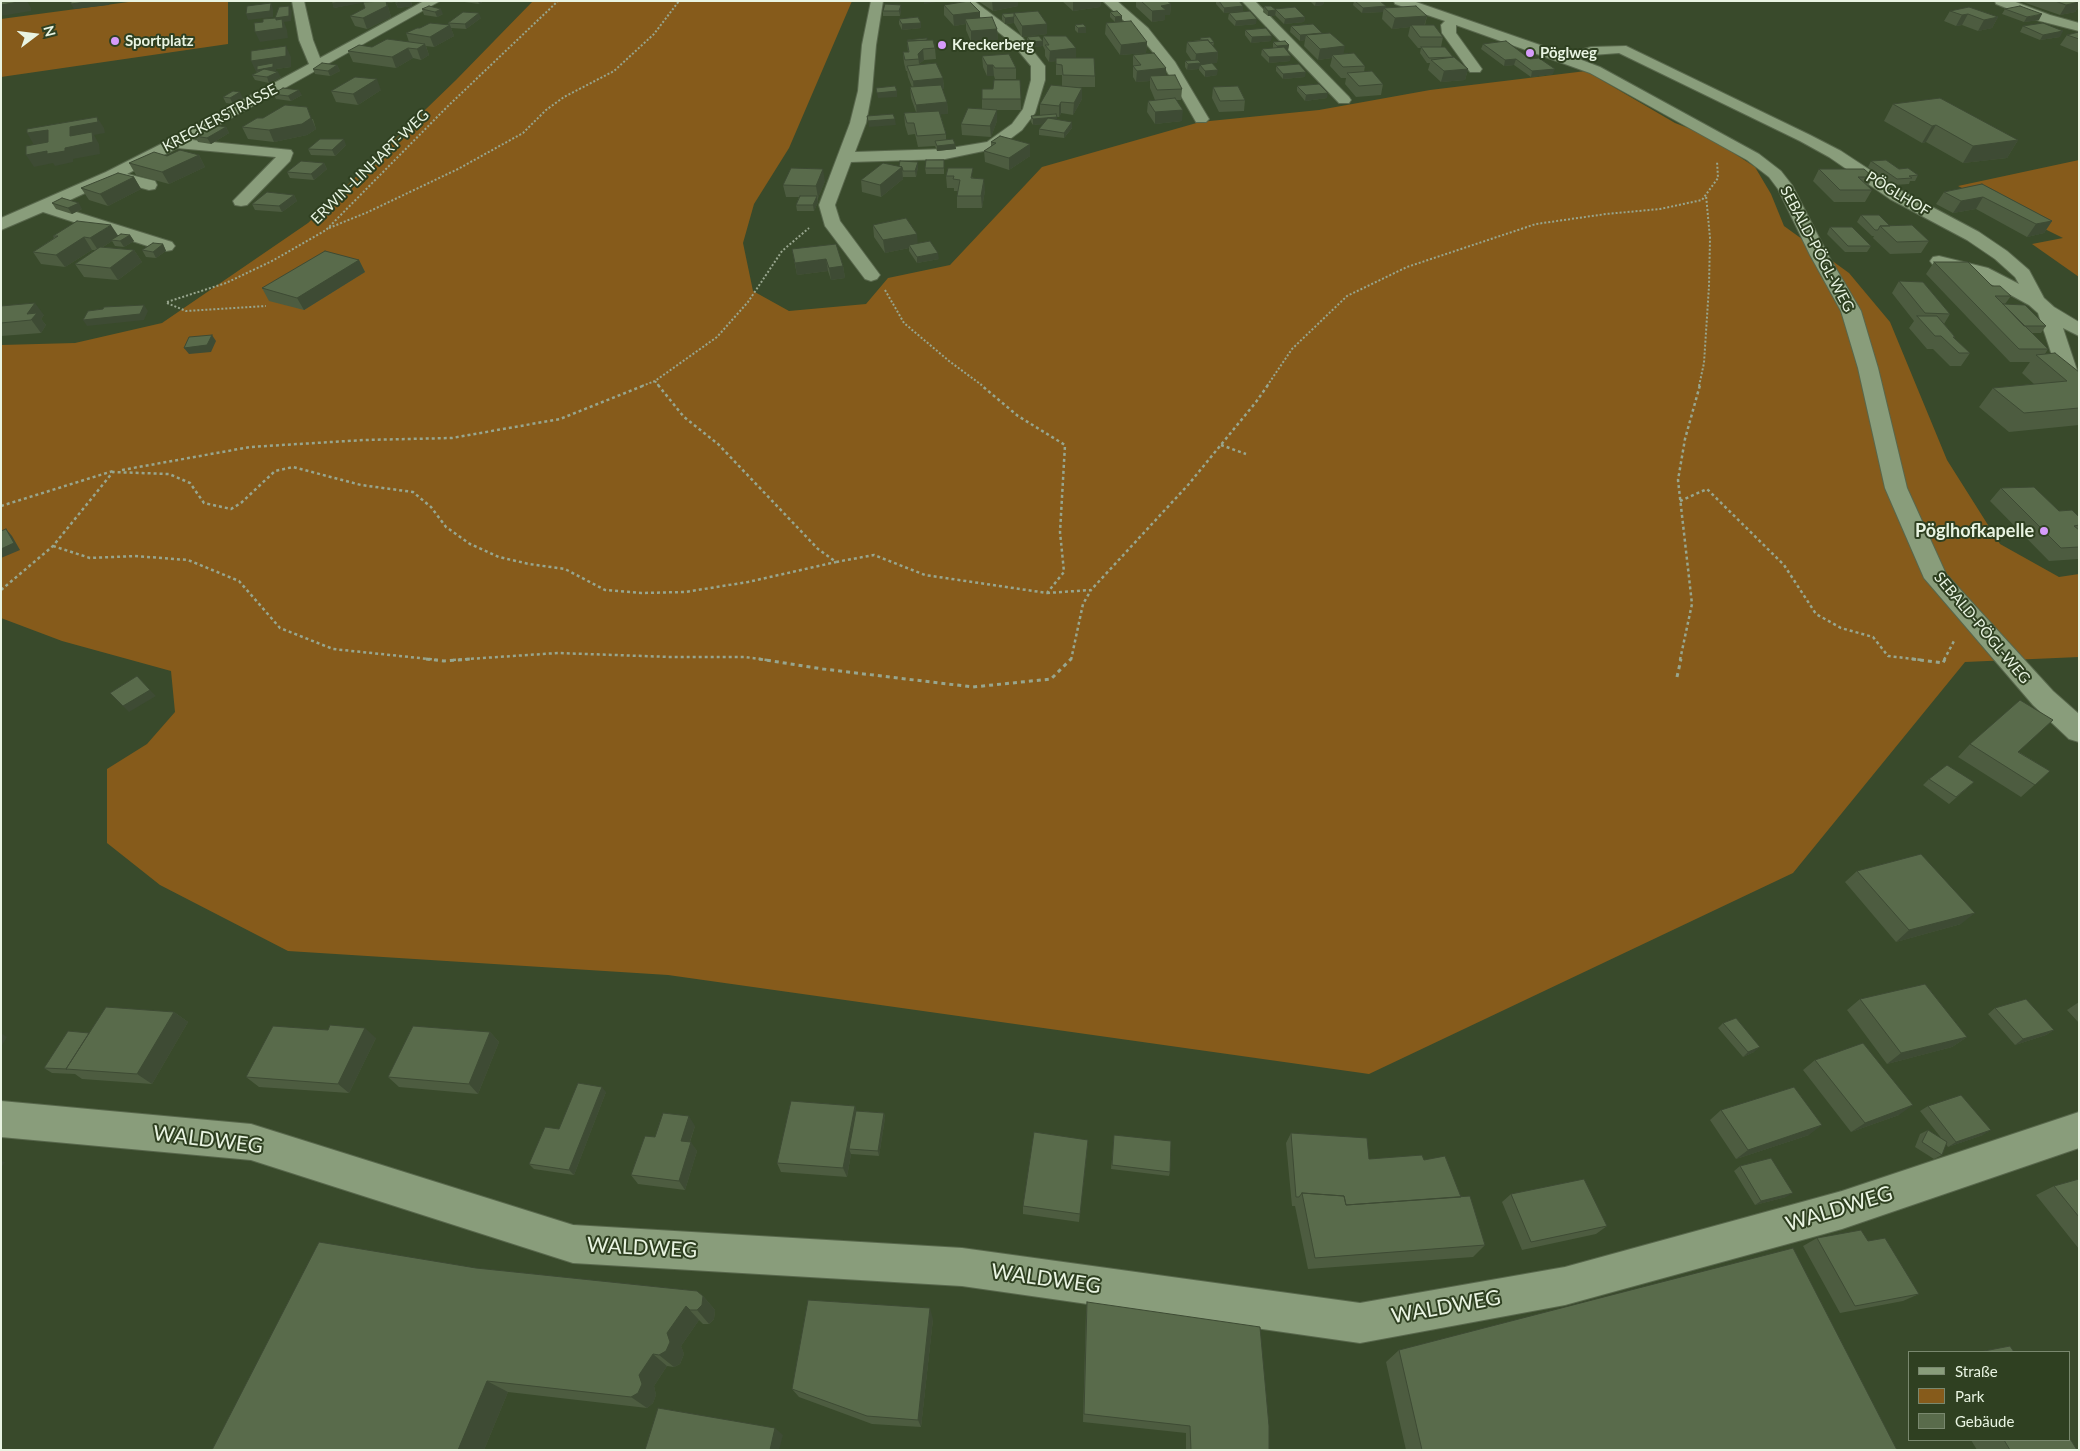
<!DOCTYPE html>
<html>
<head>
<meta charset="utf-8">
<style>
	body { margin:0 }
	#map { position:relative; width:2080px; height:1451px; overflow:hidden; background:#394a2b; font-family:Lato,sans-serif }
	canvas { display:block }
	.frame { position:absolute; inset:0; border:2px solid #e9f4e2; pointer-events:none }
	.legend { position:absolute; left:1908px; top:1351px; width:162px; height:90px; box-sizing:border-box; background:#2f4021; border:1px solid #79886e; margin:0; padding:6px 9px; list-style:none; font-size:15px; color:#e9f4e2 }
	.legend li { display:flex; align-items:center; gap:10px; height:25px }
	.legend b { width:25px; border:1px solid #79886e }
	.north { position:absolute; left:10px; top:10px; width:50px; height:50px; -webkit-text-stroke:4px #2f4021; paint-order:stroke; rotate:75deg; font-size:14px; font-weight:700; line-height:20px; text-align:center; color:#e9f4e2 }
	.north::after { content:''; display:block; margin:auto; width:18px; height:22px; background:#e9f4e2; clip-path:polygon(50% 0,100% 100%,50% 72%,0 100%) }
</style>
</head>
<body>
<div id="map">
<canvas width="2080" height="1451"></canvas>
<div class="frame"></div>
<ul class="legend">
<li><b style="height:6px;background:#899d7b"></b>Straße</li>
<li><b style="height:14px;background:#865b1b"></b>Park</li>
<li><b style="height:14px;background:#596b4b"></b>Gebäude</li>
</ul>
<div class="north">N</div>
</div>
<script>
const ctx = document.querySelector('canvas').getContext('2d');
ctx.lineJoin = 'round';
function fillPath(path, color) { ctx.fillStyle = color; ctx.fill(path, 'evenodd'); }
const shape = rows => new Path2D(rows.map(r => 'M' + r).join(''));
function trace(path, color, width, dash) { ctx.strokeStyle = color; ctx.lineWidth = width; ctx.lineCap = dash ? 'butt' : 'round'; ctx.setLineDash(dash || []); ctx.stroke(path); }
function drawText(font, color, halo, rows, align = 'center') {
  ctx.font = font + ' Lato,sans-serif'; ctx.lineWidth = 4; ctx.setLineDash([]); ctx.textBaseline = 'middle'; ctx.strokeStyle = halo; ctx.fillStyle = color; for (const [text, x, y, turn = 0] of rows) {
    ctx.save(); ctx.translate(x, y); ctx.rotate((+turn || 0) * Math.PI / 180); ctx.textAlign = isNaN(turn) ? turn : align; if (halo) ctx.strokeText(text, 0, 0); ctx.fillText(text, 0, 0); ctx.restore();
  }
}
const green = shape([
	[136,1,228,1,228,44,1,77,1,19],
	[533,1,852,1,789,148,754,204,743,243,753,291,789,311,866,304,888,278,950,265,1042,167,1200,122,1319,110,1430,90,1586,71,1675,123,1706,135,1755,167,1771,194,1784,226,1849,273,1890,322,1947,460,2000,544,2059,577,2079,574,2079,657,1965,662,1793,873,1369,1074,668,975,288,951,160,885,107,843,107,769,147,744,175,712,171,671,62,641,1,618,1,345,75,343,162,323,308,223,456,80],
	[2079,160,2079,277,2032,244,2063,238,1958,186]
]);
const pathFar2 = shape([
	[329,228,368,212,458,169,523,133,546,110,564,97,614,71,654,34,679,1],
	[885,290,904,323,949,361,983,386],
	[167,302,226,283,272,261,326,230,447,107,558,1],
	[167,303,186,311,266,306],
	[655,381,659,386],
	[642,386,655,381,717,337,748,302,782,251,809,228],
	[1267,386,1292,349,1347,296,1407,267,1536,224,1606,214,1660,209,1702,200,1718,178,1717,161],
	[1699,386,1704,363,1709,286,1710,238,1706,195]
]);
const pathFar1 = shape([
	[658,385,684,417,718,444,818,549,836,562,874,555,925,575,1047,593,1064,572,1060,532,1065,445,1018,416,981,385],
	[1221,445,1246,454],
	[122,470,250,447,364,440,452,438,560,419,645,385],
	[1680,501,1707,489,1784,565,1816,614,1841,628,1873,637,1888,656,1922,660],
	[1,506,113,471],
	[53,546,90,558,135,556,188,560,239,581,280,628,333,649,438,660],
	[1,590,53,546,113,472,169,474,190,483,204,503,231,509,241,503,275,471,293,467,361,485,413,492,431,507,446,527,470,544,499,557,529,564,565,569,605,590,641,593,685,592,748,582,836,562],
	[1047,593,1091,590,1188,485,1256,402,1268,385],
	[453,660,558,653,671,657,745,657,767,660],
	[1071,660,1083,604,1091,590],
	[1680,660,1692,604,1678,480,1685,439,1700,385],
	[1944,660,1955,639]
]);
const path = shape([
	[426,659,444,661,471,659],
	[759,659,823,669,973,687,1051,679,1071,659],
	[1912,659,1943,663,1945,659],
	[1677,677,1681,659]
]);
const minor = shape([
	[292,1,304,1,313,40,320,58,424,1,440,1,192,140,291,150,293,153,290,161,247,205,241,206,235,205,233,201,276,157,177,148,127,174,155,181,157,185,155,189,149,190,113,180,57,206,172,242,175,246,172,250,166,251,160,250,43,212,1,230,1,218,106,172,169,140,309,64,299,40,292,1],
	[871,1,883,1,876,45,872,91,866,123,855,152,945,149,987,142,1012,124,1023,109,1031,80,1031,66,1012,43,960,1,974,1,1022,37,1045,66,1045,80,1035,113,1022,130,998,148,945,159,851,162,835,205,840,221,880,275,877,279,871,281,865,279,825,226,819,205,850,123,858,91,862,45,871,1],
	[1103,1,1117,1,1148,28,1175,62,1209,119,1206,122,1196,122,1162,63,1138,34,1103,1],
	[1242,1,1255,1,1349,97,1351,100,1349,103,1339,103,1242,1],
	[1394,1,1413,1,1566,54,1591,47,1626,46,1810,135,1841,151,1902,191,1979,232,2007,251,2029,270,2044,298,2054,307,2079,322,2079,336,2063,328,2079,376,2079,396,2072,394,2061,383,2038,313,2029,305,1976,276,1933,265,1930,261,1933,257,1939,256,1988,268,2019,284,2015,277,1995,259,1967,240,1890,199,1829,157,1800,141,1619,53,1592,55,1579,59,1600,67,1759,154,1781,171,1792,185,1828,255,1861,311,1878,368,1907,488,1946,574,2053,691,2079,714,2079,742,2069,739,2033,705,1924,578,1885,488,1858,368,1841,311,1810,255,1778,189,1769,177,1747,160,1590,73,1456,25,1456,33,1482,69,1480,72,1470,72,1442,33,1441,25,1445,21,1395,4,1394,1],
	[1995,1,2013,1,2050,15,2079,23,2079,31,2040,21,1996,4,1995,1],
	[1,1101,251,1124,573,1225,962,1248,1360,1303,1565,1267,1842,1191,2079,1112,2079,1148,1842,1229,1565,1305,1360,1343,962,1286,573,1263,251,1160,1,1137,1,1101]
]);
const wall = shape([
	[332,1,411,1,412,6,398,8,395,2,387,3,391,17,367,29,355,26,350,16,365,8,363,2,334,8],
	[457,1,484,1,479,4],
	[978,1,1018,1,1018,6,993,11],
	[1062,1,1101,1,1100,7,1073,11],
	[1136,1,1167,1,1171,4,1170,15,1165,15,1165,20,1152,22,1136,7],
	[1216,1,1239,1,1243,11,1224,13,1216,4],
	[1310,1,1324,1,1323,5,1315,6],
	[1354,1,1380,1,1386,6,1385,8,1427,16,1425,25,1443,37,1441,47,1468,69,1465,80,1441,82,1428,70,1430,63,1427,63,1420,53,1421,48,1418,48,1408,36,1410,27,1392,29,1382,19,1383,12,1362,13,1353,5],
	[2020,1,2079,1,2079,6,2075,12,2060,15],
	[901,5,901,10,900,16,883,16,883,11],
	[944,5,980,12,980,18,997,29,998,40,971,42,966,30,966,24,954,26,944,15],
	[1264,6,1305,17,1304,22,1284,24,1275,15,1268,16,1263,12],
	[422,9,443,14,437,17,424,15],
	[2005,9,2039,20,2024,22,2002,14],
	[1950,11,1998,17,1992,28,1978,31,1962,25,1956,26,1944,21],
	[1110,12,1122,21,1115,22,1110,17],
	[1014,13,1047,34,1022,37,1014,23,1005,24,1002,20,1002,14],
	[1229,13,1256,24,1235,26,1228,19],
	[481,18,466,29,451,28,454,36,434,47,426,46,429,55,421,60,413,58,396,68,353,62,348,51,409,42,406,33,420,28,449,25,448,23],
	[899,19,921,28,902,30,899,24],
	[1106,23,1147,42,1146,53,1120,55,1105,34],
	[1075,25,1086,27,1086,33,1078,33,1075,30],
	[1291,26,1365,66,1364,72,1383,84,1381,95,1356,97,1345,84,1346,78,1341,78,1330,66,1332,58,1318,60,1304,46,1305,40,1300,41,1290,32],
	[2023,26,2060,37,2040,40,2020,32],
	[1245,30,1271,41,1251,43,1245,35],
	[2079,32,2079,53,2060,45,2067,35],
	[1043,36,1076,58,1095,76,1095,87,1068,87,1082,88,1082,99,1073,115,1061,113,1059,117,1057,117,1057,120,1072,128,1064,138,1039,135,1039,129,1043,124,1033,125,1031,122,1031,116,1042,115,1040,115,1040,104,1062,86,1062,75,1056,75,1056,61,1049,62,1045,56,1045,50,1043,46,1031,47,1027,42,1027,37,1043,41],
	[1200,38,1214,42,1213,47,1218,52,1217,63,1212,63,1217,75,1205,77,1199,70,1199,69,1187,70,1185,67,1185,61,1192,61,1186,52,1187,42,1200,40],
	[927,40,935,48,936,59,924,60,919,64,920,65,943,78,944,89,942,89,947,102,948,114,940,114,946,134,946,140,955,144,956,149,937,151,935,146,918,147,915,134,908,135,905,125,904,113,916,112,911,98,910,87,912,87,908,77,907,71,906,71,904,63,903,52,908,52,907,41],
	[1273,42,1289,45,1288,50,1286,50,1290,61,1269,63,1261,55,1262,49,1273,48],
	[1483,44,1530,59,1553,74,1531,77,1514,65,1504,66,1481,49],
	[1133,55,1166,68,1166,76,1182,89,1181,100,1176,100,1182,121,1155,124,1147,112,1148,101,1155,100,1150,88,1150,81,1136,82,1133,77],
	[982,56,1016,68,1016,79,995,79,994,76,987,76,983,67],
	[291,57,291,67,276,69,276,71,281,77,269,83,255,80,252,75,258,72,256,72],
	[337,65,340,71,330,76,315,74,313,69],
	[1276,66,1305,77,1283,79,1276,71],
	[1020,80,1021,110,997,110,997,121,991,137,962,135,961,124,982,109,982,99,993,89],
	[1297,86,1327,98,1305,101,1297,91],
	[1213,87,1245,100,1244,111,1219,112,1212,98],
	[381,90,358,105,336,102,331,91],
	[273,94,302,95,291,101,276,99],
	[223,97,243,98,233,104,226,103],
	[1893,104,2018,140,2007,158,1963,163,1926,142,1922,143,1884,121],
	[263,118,313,119,316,129,307,135,274,142,248,139,242,127],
	[226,127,229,133,211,144,198,142,195,136],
	[991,142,1030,144,1030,156,1009,170,985,162,984,151,991,147],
	[346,145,335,156,311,155,308,149],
	[199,155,205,167,169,184,136,175,129,163],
	[944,160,944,174,926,174,925,168],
	[1871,161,1918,175,1915,181,1910,181,1909,184,1894,185,1868,167],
	[324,163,327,169,314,180,290,178,287,172],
	[899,166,918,167,916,177,903,177,903,179,881,197,862,192,861,180],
	[948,168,974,178,985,190,982,208,957,208,957,196,958,191,954,191,954,188,947,188,946,176],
	[1819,169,1873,177,1868,186,1872,190,1865,202,1834,202,1813,181],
	[134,177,141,189,108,206,89,200,81,188],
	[825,181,818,198,818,202,814,211,797,211,796,205,799,197,786,197,783,185],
	[1982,184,2052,221,2044,233,2027,237,1976,209,1953,213,1936,204,1944,192],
	[294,195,297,201,282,212,255,210,252,204],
	[52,203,82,209,72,214,56,209],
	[1861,215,1890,226,1929,241,1921,253,1890,254,1873,238,1874,236,1872,236,1857,222],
	[873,225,917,234,917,243,939,259,917,263,909,251,909,248,885,253,874,237],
	[1830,227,1871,246,1867,252,1845,252,1827,234],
	[130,235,134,241,124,247,115,246,112,241,103,247,134,250,142,262,118,280,84,277,75,264,96,250,92,250,65,267,41,264,33,252,54,238,53,236,118,236],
	[163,244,166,251,156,258,146,257,142,250],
	[792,249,843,266,845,278,831,280,828,271,797,275],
	[359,260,365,272,304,310,269,301,262,288],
	[1934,262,1992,286,2011,296,2005,304,2046,326,2041,333,2031,333,2048,349,2045,354,2079,372,2079,425,2009,432,1979,407,1993,388,2034,384,2022,373,2030,362,2010,362,1926,274],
	[1899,281,1950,314,1944,324,1955,337,1954,338,1970,353,1961,366,1950,366,1933,349,1927,349,1909,328,1914,321,1892,293],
	[44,315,41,319,46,325,41,333,1,336,1,323],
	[2001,488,2059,511,2079,517,2079,559,2049,561,1990,501],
	[1970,744,2019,752,2050,771,2021,797,1958,757],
	[1929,779,1974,782,1949,804,1923,785],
	[1857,871,1961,924,1896,942,1845,882],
	[1860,999,1967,1037,1952,1047,1887,1064,1847,1010],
	[2079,1002,2079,1023,2067,1010],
	[1995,1008,2054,1030,2046,1035,2015,1045,1988,1014],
	[174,1012,188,1022,152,1084,82,1079,75,1074,52,1073,44,1068,89,1033],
	[1723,1023,1754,1052,1743,1057,1718,1028],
	[490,1032,499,1042,478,1094,399,1087,388,1077],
	[376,1038,349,1093,259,1087,246,1077],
	[1815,1060,1899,1115,1851,1132,1803,1070],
	[606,1092,574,1175,534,1169,529,1164,559,1129],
	[855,1106,856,1111,884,1113,885,1118,879,1156,851,1154,847,1177,781,1172,777,1163],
	[1928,1106,1983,1135,1948,1147,1946,1144,1942,1155,1934,1159,1915,1147,1920,1134,1928,1130,1942,1139,1920,1111],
	[1721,1110,1809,1135,1736,1159,1710,1120],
	[695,1126,690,1142,697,1151,685,1190,638,1184,631,1175,655,1137],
	[1291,1133,1369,1159,1424,1160,1461,1197,1485,1245,1473,1257,1308,1269,1295,1206,1292,1206,1286,1143],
	[1114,1139,1170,1172,1169,1176,1111,1169],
	[1088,1140,1079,1222,1023,1214,1023,1206],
	[1740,1166,1786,1197,1755,1205,1734,1171],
	[2079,1179,2079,1249,2036,1195,2054,1186],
	[1511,1194,1607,1226,1596,1234,1522,1250,1502,1202],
	[1817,1238,1868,1241,1919,1294,1903,1301,1840,1313,1803,1246],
	[476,1268,703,1296,715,1310,714,1319,709,1324,703,1324,699,1320,681,1346,684,1354,680,1364,674,1367,667,1366,654,1386,656,1395,653,1403,647,1408,508,1392,484,1450],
	[1087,1302,1269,1450,1186,1450,1186,1433,1083,1422,1086,1312],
	[933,1319,921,1427,872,1424,799,1397,792,1389],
	[1399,1350,1897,1450,1406,1450,1386,1362],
	[1971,1440,2069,1440,2077,1450,1977,1450]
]);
const shadedWall = shape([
	[21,1,27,1,31,8,31,11,1,16,1,5],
	[93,1,110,1,110,2,109,5,74,9,71,4],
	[341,1,368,1,368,2,334,8,332,3],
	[386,1,396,1,387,3,391,17,367,29,363,18],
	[407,1,411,1,412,6,398,8,396,3],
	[478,1,484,1,479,4],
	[924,1,943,1,924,4],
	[992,1,1018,1,1018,6,993,11],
	[1073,1,1101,1,1100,7,1073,11],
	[1316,1,1324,1,1323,5,1315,6],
	[2079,2,2079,6,2075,12,2060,15,2066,5],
	[271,3,273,9,273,17,248,20,246,14],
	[1171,4,1170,15,1165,15,1165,20,1152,22,1152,11,1161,6],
	[901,5,901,10,900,16,899,11],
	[289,6,292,11,291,21,284,22,287,30,288,38,260,42,255,32,275,18],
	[1243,6,1243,11,1224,13,1224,8],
	[1386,6,1385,10,1384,8,1383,12,1362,13,1363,8],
	[441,9,443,14,437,17,435,12],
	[1276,10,1275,16,1268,16,1268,11],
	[980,12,980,22,965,19,966,24,954,26,953,15],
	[479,13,481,18,466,29,465,24],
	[1968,14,1962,25,1956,26,1962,15],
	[2042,14,2039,20,2024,22,2027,17],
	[1122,16,1122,21,1115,22,1115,17],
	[1427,16,1424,26,1411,25,1410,27,1392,29,1395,18],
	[1014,17,1014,23,1005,24,1005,18],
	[1305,17,1304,22,1284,24,1285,19],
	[1998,17,1992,28,1978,31,1984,20],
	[1257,19,1256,24,1235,26,1236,21],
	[921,23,921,28,902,30,902,24],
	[1047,24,1047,34,1022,37,1022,26],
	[450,25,454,36,434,47,430,37],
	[1086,27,1086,33,1078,33,1078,28],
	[997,29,998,40,971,42,971,31],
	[2063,31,2060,37,2040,40,2043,35],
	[1300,35,1306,35,1305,40,1300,41],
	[1272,36,1271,41,1251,43,1252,37],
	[1043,41,1043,46,1031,47,1031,42],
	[1147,42,1146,53,1120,55,1121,45],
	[425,44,429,55,421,60,417,49],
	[1289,45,1288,50,1276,51,1277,46],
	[286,46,291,57,291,67,276,69,276,73,260,75,258,71,256,72,251,61],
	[1345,46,1343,57,1332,55,1332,58,1318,60,1320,49],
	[408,48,413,58,396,68,392,57],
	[1076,48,1076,59,1049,62,1050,51],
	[923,49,924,60,919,64,918,54],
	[1218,52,1217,63,1200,65,1199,69,1187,70,1188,64,1195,64,1196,54],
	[1291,56,1290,61,1269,63,1269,57],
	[1516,59,1514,65,1504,66,1505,60],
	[337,65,340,71,330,76,328,71],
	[987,65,993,65,994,76,987,76],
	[1166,68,1166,79,1150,76,1150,81,1136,82,1137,71],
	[1468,69,1465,80,1441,82,1444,71],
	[1555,69,1553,74,1531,77,1532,71],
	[1218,70,1217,75,1205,77,1205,71],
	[278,72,281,77,269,83,267,77],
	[1306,72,1305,77,1283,79,1283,74],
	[943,78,944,89,914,92,913,81],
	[377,79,381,90,358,105,353,94],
	[1082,88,1082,99,1073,115,1074,103],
	[299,90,302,95,291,101,288,96],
	[897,91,897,97,878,98,877,93],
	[240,92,243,98,233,104,230,98],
	[1328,93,1327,98,1305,101,1306,95],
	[947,102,948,114,917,116,916,105],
	[1061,102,1061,113,1059,117,1059,106],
	[307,107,316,129,307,135,274,142,269,130],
	[997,110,997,121,991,137,990,126],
	[1183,110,1182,121,1155,124,1155,112],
	[97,117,104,128,105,133,94,135,99,144,100,154,73,159,73,162,55,166,53,163,34,167,26,155,65,148,70,127],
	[1057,117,1057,123,1033,125,1033,119],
	[895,119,896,125,869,127,868,121],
	[1072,122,1072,128,1064,138,1064,133],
	[1936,125,1926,142,1922,143,1932,126],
	[226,127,229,133,211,144,207,138],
	[48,130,55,141,34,145,27,133],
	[344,139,346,145,335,156,332,150],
	[2018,140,2007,158,1963,163,1973,146],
	[955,144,956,149,937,151,937,146],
	[1030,144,1030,156,1009,170,1009,158],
	[199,155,205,167,169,184,162,172],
	[918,162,918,167,916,177,915,171],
	[324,163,327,169,314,180,311,174],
	[902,167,903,179,881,197,880,185],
	[823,169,825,181,818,198,816,186],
	[134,177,141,189,108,206,100,194],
	[984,179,985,190,982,208,981,196],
	[294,195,297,201,282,212,279,206],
	[817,196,818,202,814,211,813,205],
	[1983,197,1976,209,1953,213,1961,201],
	[79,203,82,209,72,214,68,208],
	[2052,221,2044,233,2027,237,2036,224],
	[111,225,119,237,111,240,112,241,98,250,90,238],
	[917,234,918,246,909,245,909,248,885,253,883,240],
	[130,235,134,241,124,247,120,241],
	[84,237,92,250,65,267,56,255],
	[163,244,166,251,156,258,153,252],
	[134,250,142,262,118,280,110,268],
	[938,253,939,259,917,263,917,257],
	[826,259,828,271,797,275,795,263],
	[359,260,365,272,304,310,297,298],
	[843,266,845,278,831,280,829,268],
	[35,303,44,315,41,319,46,325,41,333,27,314],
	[144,305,148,311,144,320,87,326,83,320],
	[212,335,216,341,211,352,189,354,184,348],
	[6,529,12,536,20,550,1,558,1,549],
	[150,690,156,696,129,712,123,706],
	[1975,913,1961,924,1896,942,1909,930],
	[174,1012,188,1022,152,1084,137,1074],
	[365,1028,376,1038,349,1093,338,1084],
	[2054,1030,2046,1035,2015,1045,2023,1039],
	[490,1032,499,1042,478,1094,469,1084],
	[1,1033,7,1037,1,1047],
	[1967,1037,1952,1047,1887,1064,1901,1053],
	[1760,1047,1754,1052,1743,1057,1748,1052],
	[602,1087,606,1092,574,1175,569,1170],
	[1913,1105,1899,1115,1851,1132,1865,1123],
	[855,1106,858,1116,849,1149,851,1154,847,1177,843,1168],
	[884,1113,885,1118,879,1156,878,1151],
	[689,1116,695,1126,687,1150,681,1141],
	[1822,1125,1809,1135,1736,1159,1748,1150],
	[1991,1130,1983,1135,1948,1147,1956,1142],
	[691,1142,697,1151,685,1190,679,1181],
	[1,1161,5,1162,1,1168],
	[1793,1193,1786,1197,1755,1205,1761,1201],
	[703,1296,715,1310,714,1319,709,1324,697,1310],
	[686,1306,699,1320,681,1346,684,1354,680,1364,674,1367,659,1355,667,1333],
	[930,1308,933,1319,921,1427,918,1420],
	[653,1354,667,1366,654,1386,656,1395,653,1403,647,1408,631,1397,639,1375],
	[487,1381,508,1392,484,1450,458,1450],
	[775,1428,783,1435,779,1450,770,1450]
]);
const building = shape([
	[1,1,24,1,1,5,1,1],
	[71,1,93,1,71,4,71,1],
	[386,1,387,6,363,18,350,16,365,8,363,2,386,1],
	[395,1,407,1,396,3,395,1],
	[969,1,980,12,953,15,944,5,969,1],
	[1141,1,1167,1,1171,4,1161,6,1166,10,1152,11,1141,1],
	[1219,1,1239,1,1243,6,1224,8,1219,1],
	[1355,1,1380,1,1386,6,1363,8,1355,1],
	[2055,1,2079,1,2079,2,2066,5,2055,1],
	[271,3,270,11,246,14,247,6,271,3],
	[885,4,901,5,899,11,883,11,885,4],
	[289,6,289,16,275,18,279,7,289,6],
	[429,6,441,9,435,12,422,9,429,6],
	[1264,6,1271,6,1276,10,1268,11,1264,6],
	[1416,6,1427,16,1395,18,1384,8,1416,6],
	[2020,6,2042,14,2027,17,2005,9,2020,6],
	[1295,7,1305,17,1285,19,1275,9,1295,7],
	[1969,7,1998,17,1984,20,1968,14,1962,15,1950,11,1969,7],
	[1038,11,1047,24,1022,26,1014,13,1038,11],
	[1117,11,1122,16,1115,17,1110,12,1117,11],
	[1250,11,1257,19,1236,21,1229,13,1250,11],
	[463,12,479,13,465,24,448,23,463,12],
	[1014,13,1014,17,1005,18,1002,14,1014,13],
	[918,17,921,23,902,24,899,19,918,17],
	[992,17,997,29,971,31,965,19,992,17],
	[276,18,276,20,282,19,283,28,255,32,254,23,263,22,263,19,276,18],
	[1131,21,1147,42,1121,45,1106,23,1131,21],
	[430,23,450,25,430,37,406,33,417,28,420,28,430,23],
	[2043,23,2063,31,2043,35,2023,26,2043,23],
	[1083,24,1086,27,1078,28,1075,25,1083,24],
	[1313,24,1322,33,1300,35,1291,26,1313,24],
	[1411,25,1434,25,1443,37,1420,37,1411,25],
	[1266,28,1272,36,1252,37,1245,30,1266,28],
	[2079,32,2079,39,2067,35,2079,32],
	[1330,33,1345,46,1320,49,1306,35,1330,33],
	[1039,36,1043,41,1031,42,1027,37,1039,36],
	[1043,36,1066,36,1076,48,1050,51,1045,45,1049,45,1043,36],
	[1210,37,1214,42,1210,43,1208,40,1201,40,1200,38,1210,37],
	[927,38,927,40,908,41,907,40,927,38],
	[387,39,425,44,417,49,408,48,392,57,348,51,359,45,372,47,387,39],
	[933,40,935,48,923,49,918,54,919,59,905,60,903,52,909,52,907,41,933,40],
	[1208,40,1218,52,1196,54,1187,42,1208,40],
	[1285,41,1289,45,1277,46,1273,42,1285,41],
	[1506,41,1530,59,1539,58,1555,69,1532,71,1516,59,1505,60,1483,44,1506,41],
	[286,46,286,56,251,61,251,51,286,46],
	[1284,47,1291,56,1269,57,1262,49,1284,47],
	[1421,47,1445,47,1453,57,1429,58,1421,47],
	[1154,53,1166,68,1137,71,1133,66,1141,65,1133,55,1154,53],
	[1354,53,1365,66,1343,67,1332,55,1354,53],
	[1009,54,1016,68,995,68,993,65,987,65,982,56,1009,54],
	[1454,57,1468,69,1444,71,1431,60,1454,57],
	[1056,58,1094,58,1095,76,1063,75,1062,65,1056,64,1056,58],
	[1198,60,1201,63,1188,64,1185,61,1198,60],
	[273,63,273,67,257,70,257,66,273,63],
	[322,63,337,65,328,71,313,69,322,63],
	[936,63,943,78,913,81,907,66,936,63],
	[1212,63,1218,70,1205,71,1200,65,1212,63],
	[1299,64,1306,72,1283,74,1276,66,1299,64],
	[264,69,278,72,267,77,252,75,264,69],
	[1372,71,1383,84,1359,86,1347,73,1372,71],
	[1175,75,1182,89,1157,90,1150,76,1175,75],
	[355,77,377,79,353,94,331,91,355,77],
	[994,80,1020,80,1021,99,982,99,982,89,993,89,994,80],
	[1319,84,1328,93,1306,95,1297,86,1319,84],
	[941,85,947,102,916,105,910,87,941,85],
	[1051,85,1082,88,1074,103,1061,102,1059,106,1040,104,1051,85],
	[895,86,897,91,877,93,876,88,895,86],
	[1238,86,1245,100,1220,101,1213,87,1238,86],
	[283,88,299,90,288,96,273,94,283,88],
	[233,91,240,92,230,98,223,97,233,91],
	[1175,98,1183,110,1155,112,1148,101,1175,98],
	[1940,98,2018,140,1973,146,1936,125,1932,126,1893,104,1940,98],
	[285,105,307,107,311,118,302,124,269,130,242,127,257,118,263,118,285,105],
	[968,108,997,110,990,126,961,124,968,108],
	[939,111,946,134,917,136,914,123,907,123,904,113,939,111],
	[893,114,895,119,868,121,867,116,893,114],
	[1056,114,1057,117,1033,119,1031,116,1056,114],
	[97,117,98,122,70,127,70,136,92,132,93,142,65,148,65,151,47,154,47,151,26,155,26,146,48,142,48,130,27,133,27,129,97,117],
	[1048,118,1072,122,1064,133,1039,129,1048,118],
	[213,125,226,127,207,138,195,136,213,125],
	[1000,136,1030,144,1009,158,984,151,996,143,991,142,1000,136],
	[320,139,344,139,332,150,308,149,320,139],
	[953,139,955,144,937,146,935,141,953,139],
	[180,150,199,155,162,172,129,163,154,152,167,156,180,150],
	[926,160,944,160,944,168,925,168,926,160],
	[1886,160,1899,169,1908,168,1918,175,1909,176,1912,178,1897,179,1871,161,1886,160],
	[301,161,324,163,311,174,287,172,301,161],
	[900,161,918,162,915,171,903,171,902,167,899,166,900,161],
	[883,163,902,167,880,185,861,180,883,163],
	[791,168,823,169,816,186,783,185,791,168],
	[948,168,973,168,971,178,984,179,981,196,957,196,960,180,953,179,954,176,946,176,948,168],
	[1819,169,1864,169,1873,177,1858,177,1872,190,1840,190,1819,169],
	[118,173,134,177,100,194,81,188,118,173],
	[1982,184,2052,221,2036,224,1983,197,1961,201,1944,192,1982,184],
	[267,192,294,195,279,206,252,204,267,192],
	[800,196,817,196,813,205,796,205,800,196],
	[62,198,79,203,68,208,52,203,62,198],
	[1861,215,1879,215,1890,226,1880,226,1878,230,1875,230,1861,215],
	[906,218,917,234,883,240,873,225,906,218],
	[77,221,111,225,90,238,84,237,56,255,33,252,58,236,53,236,77,221],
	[1912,225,1929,241,1897,242,1880,226,1912,225],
	[1830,227,1852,227,1871,246,1848,246,1830,227],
	[121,234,130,235,120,241,111,240,121,234],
	[930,241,938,253,917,257,909,245,930,241],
	[153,243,163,244,153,252,142,250,153,243],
	[836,244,843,266,829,268,826,259,795,263,792,249,836,244],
	[100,247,134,250,110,268,75,264,100,247],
	[325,251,359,260,297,298,262,288,325,251],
	[1934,262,1968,262,1992,286,2000,286,2011,296,1995,296,2048,349,2019,349,1934,262],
	[1899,281,1923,282,1950,314,1925,313,1899,281],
	[35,303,27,314,37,313,31,320,1,323,1,306,35,303],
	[2003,304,2025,305,2046,326,2024,326,2003,304],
	[144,305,140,314,83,320,88,311,103,309,104,307,144,305],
	[1917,316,1937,316,1955,337,1953,337,1970,353,1959,353,1941,336,1935,336,1917,316],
	[212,335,207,345,184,348,189,337,212,335],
	[2055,353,2079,372,2079,408,2024,413,1993,388,2067,381,2036,355,2055,353],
	[2034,487,2059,511,2072,510,2079,517,2079,525,2074,526,2079,530,2079,547,2061,548,2001,488,2034,487],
	[6,529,14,543,1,549,1,531,6,529],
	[137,676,150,690,123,706,110,693,137,676],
	[2020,700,2053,720,2018,752,2050,771,2035,785,1970,744,2020,700],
	[1947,765,1974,782,1956,797,1929,779,1947,765],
	[1921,854,1975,913,1909,930,1857,871,1921,854],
	[1925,984,1967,1037,1901,1053,1860,999,1925,984],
	[2026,999,2054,1030,2023,1039,1995,1008,2026,999],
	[106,1007,174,1012,137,1074,66,1069,106,1007],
	[1736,1018,1760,1047,1748,1052,1723,1023,1736,1018],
	[330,1025,365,1028,338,1084,246,1077,273,1026,328,1030,330,1025],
	[413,1026,490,1032,469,1084,388,1077,413,1026],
	[68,1031,89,1033,66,1069,67,1069,44,1068,68,1031],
	[1863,1043,1913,1105,1865,1123,1815,1060,1863,1043],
	[578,1083,602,1087,569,1170,529,1164,545,1127,559,1129,578,1083],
	[1794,1087,1822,1125,1748,1150,1721,1110,1794,1087],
	[1961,1095,1991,1130,1956,1142,1928,1106,1961,1095],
	[791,1101,855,1106,843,1168,777,1163,791,1101],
	[856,1111,884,1113,878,1151,849,1149,856,1111],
	[663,1113,689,1116,681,1141,691,1142,679,1181,631,1175,645,1136,655,1137,663,1113],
	[1928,1130,1947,1142,1942,1155,1922,1142,1928,1130],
	[1034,1132,1088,1140,1080,1214,1023,1206,1034,1132],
	[1291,1133,1367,1138,1369,1159,1422,1155,1424,1160,1445,1156,1461,1197,1346,1205,1344,1196,1302,1193,1299,1197,1296,1197,1291,1133],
	[1114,1135,1171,1141,1170,1172,1112,1165,1114,1135],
	[1771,1158,1793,1193,1761,1201,1740,1166,1771,1158],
	[1584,1179,1607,1226,1531,1242,1511,1194,1584,1179],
	[2079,1179,2079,1217,2054,1186,2079,1179],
	[1302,1193,1344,1196,1346,1205,1470,1196,1485,1245,1315,1258,1302,1193],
	[1861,1230,1868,1241,1885,1238,1919,1294,1855,1306,1817,1238,1861,1230],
	[319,1242,476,1268,697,1291,703,1296,702,1305,697,1310,690,1310,686,1306,667,1333,670,1342,666,1351,659,1355,653,1354,639,1375,642,1384,638,1393,631,1397,487,1381,458,1450,212,1450,319,1242],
	[1793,1248,1897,1450,1422,1450,1399,1350,1793,1248],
	[808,1300,930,1308,918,1420,867,1416,792,1389,808,1300],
	[1087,1302,1260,1327,1269,1426,1269,1450,1191,1450,1190,1426,1084,1414,1087,1302],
	[2010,1346,2014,1352,1979,1352,2010,1346],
	[658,1408,775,1428,770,1450,645,1450,658,1408],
	[2069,1437,2077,1450,2010,1450,2004,1440,2069,1440,2069,1437]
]);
const markers = [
	[115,41,5,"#d69bfa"],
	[942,45,5,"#d69bfa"],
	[1530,53,5,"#d69bfa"],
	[2044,531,5,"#d69bfa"]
];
const farPoinames = [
	["Sportplatz",125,41],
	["Kreckerberg",952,45],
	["Pöglweg",1540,53]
];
const farStreetnames = [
	["KRECKERSTRASSE",220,118,-28],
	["ERWIN-LINHART-WEG",370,167,-44],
	["PÖGLHOF",1898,194,31],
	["SEBALD-PÖGL-WEG",1817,249,62],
	["SEBALD-PÖGL-WEG",1982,628,50]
];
const poiNames = [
	["Pöglhofkapelle",2034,531]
];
const nearStreetnames = [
	["WALDWEG",208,1140,7],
	["WALDWEG",1839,1209,-17],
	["WALDWEG",642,1248,3],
	["WALDWEG",1046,1279,8],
	["WALDWEG",1446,1307,-10]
];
fillPath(green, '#865b1b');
trace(minor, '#58674c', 2);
trace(pathFar2, '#98a68e', 2, [2, 2]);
trace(pathFar1, '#98a68e', 2.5, [3, 3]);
trace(path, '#98a68e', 3, [4, 4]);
fillPath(minor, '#899d7b');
fillPath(wall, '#4d5c40');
fillPath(shadedWall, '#3e4b34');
fillPath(building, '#596b4b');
trace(building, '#3e4b34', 1);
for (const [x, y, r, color] of markers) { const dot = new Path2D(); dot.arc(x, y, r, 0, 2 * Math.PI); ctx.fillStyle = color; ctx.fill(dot); trace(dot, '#2f4021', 2); }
drawText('bold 15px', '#e9f4e2', '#2f4021', farPoinames, 'left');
drawText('15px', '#e9f4e2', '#2f4021', farStreetnames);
drawText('bold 18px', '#e9f4e2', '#2f4021', poiNames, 'right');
drawText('21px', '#e9f4e2', '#2f4021', nearStreetnames);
</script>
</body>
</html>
